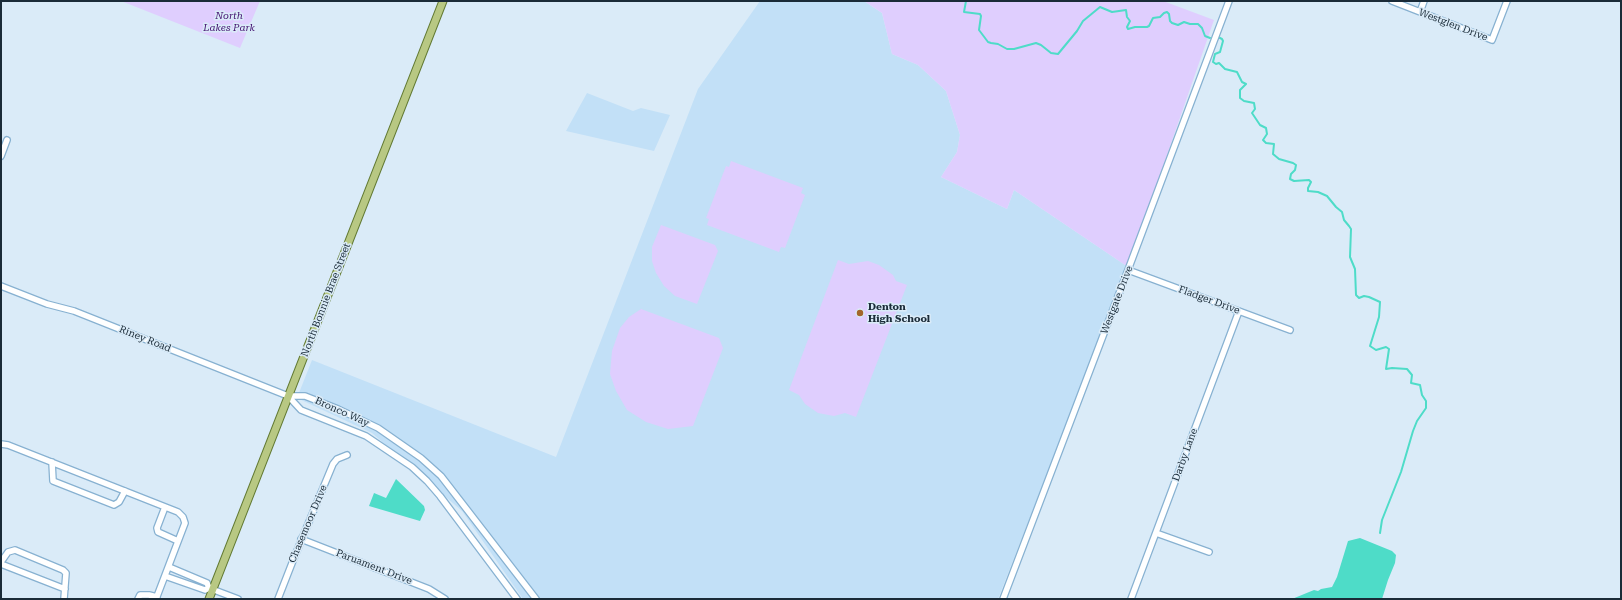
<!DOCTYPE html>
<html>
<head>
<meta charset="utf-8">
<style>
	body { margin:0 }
	#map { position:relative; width:1622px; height:600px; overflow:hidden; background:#daebf8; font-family:"Roboto Serif",serif }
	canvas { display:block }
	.frame { position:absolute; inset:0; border:2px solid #1a2b38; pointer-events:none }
</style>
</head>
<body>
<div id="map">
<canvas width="1622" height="600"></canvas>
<div class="frame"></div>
</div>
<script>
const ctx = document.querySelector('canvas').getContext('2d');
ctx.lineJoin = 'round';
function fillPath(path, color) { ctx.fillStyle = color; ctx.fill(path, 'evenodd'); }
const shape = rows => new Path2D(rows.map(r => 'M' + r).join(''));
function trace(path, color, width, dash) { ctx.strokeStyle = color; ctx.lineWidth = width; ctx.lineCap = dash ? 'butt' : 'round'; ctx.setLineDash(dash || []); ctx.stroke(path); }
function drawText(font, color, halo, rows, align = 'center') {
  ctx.font = font + ' "Roboto Serif",serif'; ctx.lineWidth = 3; ctx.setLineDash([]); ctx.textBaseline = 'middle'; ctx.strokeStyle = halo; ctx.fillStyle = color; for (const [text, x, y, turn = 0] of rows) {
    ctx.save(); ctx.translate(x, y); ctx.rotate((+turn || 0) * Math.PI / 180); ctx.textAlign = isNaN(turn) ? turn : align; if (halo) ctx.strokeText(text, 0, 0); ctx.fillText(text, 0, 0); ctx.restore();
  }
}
const built = shape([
	[760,1,864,1,882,13,892,54,918,65,946,91,960,135,957,152,941,177,1007,209,1014,190,1128,267,998,599,523,599,462,511,372,433,297,398,312,360,556,457,698,89],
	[587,93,633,111,641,108,670,115,654,151,566,131]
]);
const green = shape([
	[121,1,260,1,240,48],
	[864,1,1163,1,1214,20,1128,267,1014,190,1007,209,941,177,957,152,960,135,946,91,918,65,892,54,882,13],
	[731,161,803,188,801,193,805,195,785,248,781,247,779,252,707,225,709,219,706,218,726,166,729,167],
	[661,225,715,245,718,251,697,304,675,296,664,286,656,273,652,261,652,247],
	[838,260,849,264,868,261,879,265,893,275,896,281,907,285,856,417,845,413,834,416,818,413,805,404,799,395,789,390],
	[641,309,719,338,723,348,693,426,668,429,646,422,627,410,616,391,610,374,612,351,620,328,629,317]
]);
const water = shape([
	[396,479,424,506,425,510,420,521,369,506,374,493,386,498],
	[1360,538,1392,551,1396,555,1395,563,1388,580,1382,599,1292,599,1314,590,1318,591,1321,589,1332,587,1337,577,1348,541]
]);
const stream = shape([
	[966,1,964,12,980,14,981,16,979,30,988,42,991,43,998,44,1007,49,1014,49,1036,43,1041,45,1051,53,1058,54,1077,31,1083,21,1100,7,1112,12,1126,10,1127,17,1130,21,1127,27,1128,29,1135,27,1147,27,1149,26,1153,18,1160,17,1164,13,1167,12,1169,14,1170,21,1172,23,1178,25,1184,22,1190,24,1198,24,1202,28,1205,36,1210,38],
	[1218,37,1222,39,1223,41,1220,52,1215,54,1213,62,1216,64,1219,63,1225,69,1237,72,1242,82,1246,84,1240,90,1240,98,1244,101,1254,103,1255,109,1252,113,1260,125,1266,128,1267,134,1263,140,1266,143,1274,144,1273,154,1279,159,1293,163,1296,165,1295,170,1291,174,1290,179,1294,181,1309,180,1311,182,1308,188,1308,191,1318,192,1327,196,1336,207,1342,212,1344,220,1349,226,1351,229,1350,257,1355,269,1356,295,1359,298,1364,296,1369,297,1380,302,1379,317,1370,346,1376,350,1386,347,1389,349,1386,369,1392,368,1407,369,1412,375,1411,383,1420,385,1422,395,1426,401,1426,408,1417,421,1413,431,1401,472,1382,520,1380,533]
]);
const minor = shape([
	[1392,1,1492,40,1507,1],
	[1420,12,1424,1],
	[1,156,7,140],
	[1128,270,1290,330],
	[1,286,47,304,74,311,288,396,305,396,338,409,378,428,421,458,441,476,536,599],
	[288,396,301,410,366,436,412,467,427,481,440,496,517,599],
	[1,444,8,445,178,512,183,517,185,523,156,599],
	[52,462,53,481,114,505,119,502,125,491],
	[165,507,157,528,158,532,178,541],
	[1156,533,1209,552],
	[301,539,429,589,445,599],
	[1,562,8,552,15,550,63,570,66,573,64,599],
	[1,564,65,589],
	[169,567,207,583,209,588,238,599],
	[165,576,205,590,209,588],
	[138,599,140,595,149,595,157,597],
	[278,599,294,558,333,464,337,459,347,455],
	[1003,599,1128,270,1229,1],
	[1131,599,1239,311]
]);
const major = shape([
	[209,599,443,1]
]);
const markers = [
	[860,313,4,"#a3662a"]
];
const parkNames = [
	["North",229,16],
	["Lakes Park",229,28]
];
const streetNames = [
	["Westglen Drive",1453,25,21],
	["North Bonnie Brae Street",326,300,-69],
	["Westgate Drive",1117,300,-69],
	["Fladger Drive",1209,300,20],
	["Riney Road",145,339,22],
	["Bronco Way",342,412,24],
	["Darby Lane",1185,455,-70],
	["Chasemoor Drive",308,524,-67],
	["Paruament Drive",374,567,21]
];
const poiNames = [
	["Denton",868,307],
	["High School",868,319]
];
fillPath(built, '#c2e0f7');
fillPath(green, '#dfcefe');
fillPath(water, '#4edcc8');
trace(stream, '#4edcc8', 2);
trace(minor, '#87b1d1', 8);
trace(major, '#627a33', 9);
trace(minor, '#fff', 5.5);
trace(major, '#b8c883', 7);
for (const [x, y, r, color] of markers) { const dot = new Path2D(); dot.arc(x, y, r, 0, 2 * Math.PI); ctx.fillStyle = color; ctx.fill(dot); trace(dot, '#daebf8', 1.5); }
drawText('italic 10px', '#410e6e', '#daebf8', parkNames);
drawText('10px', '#1a2b38', '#daebf8', streetNames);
drawText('bold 10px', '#1a2b38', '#daebf8', poiNames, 'left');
</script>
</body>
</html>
